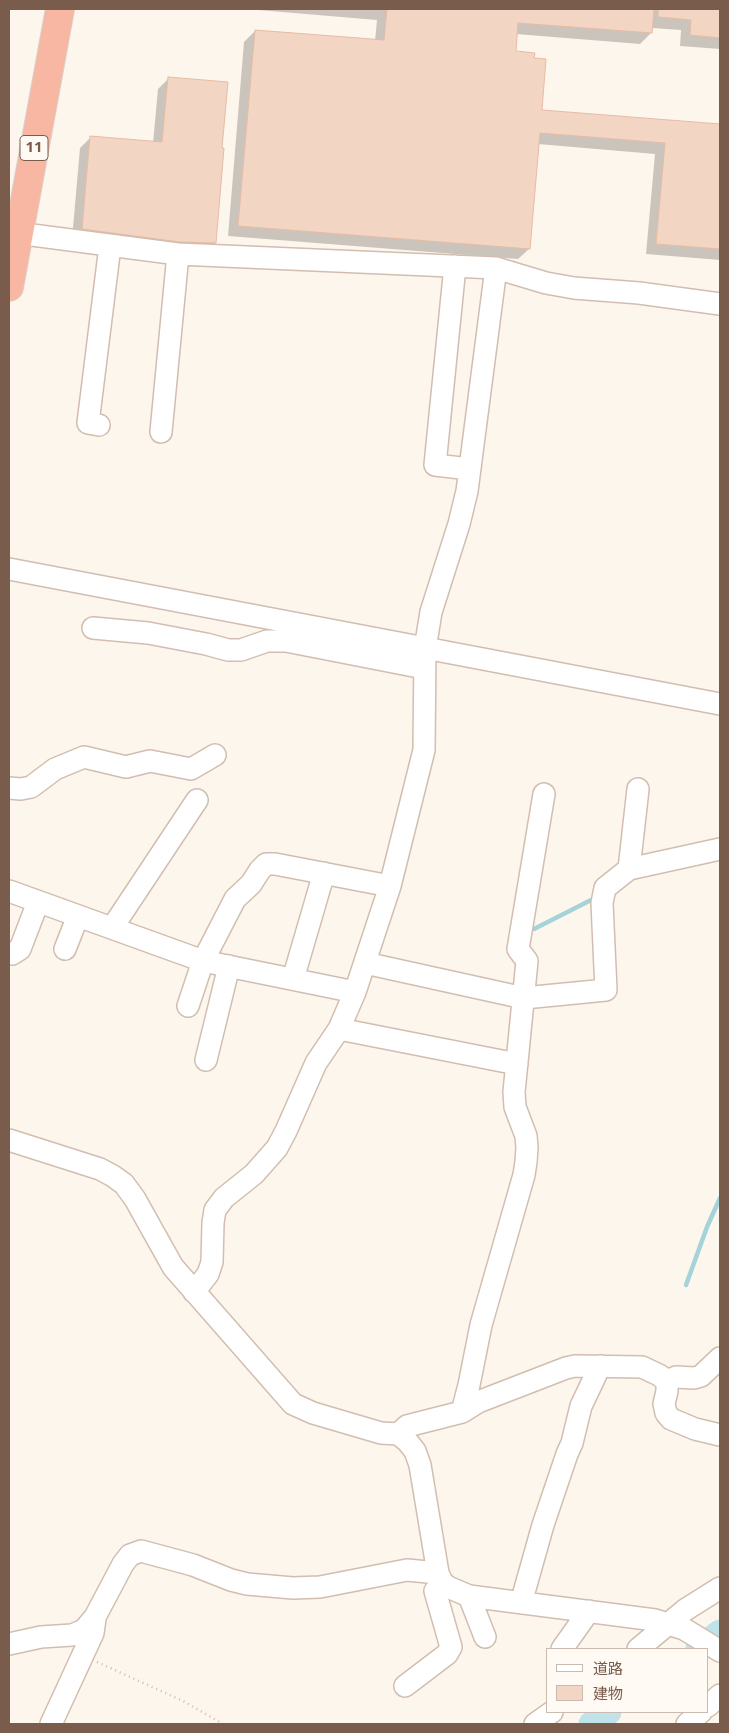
<!DOCTYPE html>
<html>
<head>
<meta charset="utf-8">
<style>
	body { margin:0 }
	#map { position:relative; width:729px; height:1733px; overflow:hidden; background:#fdf6ec; font-family:"Open Sans","Noto Sans JP",sans-serif }
	canvas { display:block }
	.frame { position:absolute; inset:0; border:10px solid #7a5c4d; pointer-events:none }
	.legend { position:absolute; left:546px; top:1648px; width:162px; height:65px; box-sizing:border-box; background:#fffaf3; border:1px solid #cabbb1; margin:0; padding:6px 9px; list-style:none; font-size:15px; color:#7a5c4d }
	.legend li { display:flex; align-items:center; gap:10px; height:25px }
	.legend b { width:25px; border:1px solid #cabbb1 }
</style>
</head>
<body>
<div id="map">
<canvas width="729" height="1733"></canvas>
<div class="frame"></div>
<ul class="legend">
<li><b style="height:6px;background:#fff"></b>道路</li>
<li><b style="height:14px;background:#f3d5c3"></b>建物</li>
</ul>
</div>
<script>
const ctx = document.querySelector('canvas').getContext('2d');
ctx.lineJoin = 'round';
function fillPath(path, color) { ctx.fillStyle = color; ctx.fill(path, 'evenodd'); }
const shape = rows => new Path2D(rows.map(r => 'M' + r).join(''));
function trace(path, color, width, dash) { ctx.strokeStyle = color; ctx.lineWidth = width; ctx.lineCap = dash ? 'butt' : 'round'; ctx.setLineDash(dash || []); ctx.stroke(path); }
function drawText(font, color, halo, rows, align = 'center') {
  ctx.font = font + ' "Open Sans",sans-serif'; ctx.lineWidth = 4; ctx.setLineDash([]); ctx.textBaseline = 'middle'; ctx.strokeStyle = halo; ctx.fillStyle = color; for (const [text, x, y, turn = 0] of rows) {
    ctx.save(); ctx.translate(x, y); ctx.rotate((+turn || 0) * Math.PI / 180); ctx.textAlign = isNaN(turn) ? turn : align; if (halo) ctx.strokeText(text, 0, 0); ctx.fillText(text, 0, 0); ctx.restore();
  }
}
const shadow = shape([
	[258,9,720,9,720,49,680,46,681,30,652,28,651,33,640,44,516,34,515,53,541,111,720,126,720,260,646,254,655,154,538,144,529,249,518,259,228,236,244,42,255,31,375,41,377,20,258,10],
	[169,78,221,149,215,243,204,253,72,239,80,148,91,137,153,143,158,89]
]);
const stream = shape([
	[534,929,595,898],
	[686,1285,707,1227,720,1198]
]);
const river = shape([
	[698,1649,720,1632],
	[591,1724,609,1712]
]);
const building = shape([
	[387,9,654,9,652,33,518,23,516,51,535,53,534,58,546,59,542,110,720,124,720,249,656,244,665,143,540,133,530,249,238,226,255,30,384,40,387,9],
	[658,9,720,9,720,38,690,35,691,20,658,17,658,9],
	[168,77,228,82,222,148,224,148,216,243,179,242,82,229,90,136,162,142,168,77]
]);
const path = shape([
	[97,1662,183,1701,223,1724]
]);
const minor = shape([
	[9,232,178,254,496,268,546,283,574,288,639,293,720,304],
	[455,266,435,465,470,469],
	[99,425,88,423,110,246],
	[161,432,178,254],
	[9,569,720,704],
	[93,628,148,633,206,644,228,650,241,650,267,641,286,641,424,668],
	[9,788,21,789,31,787,55,769,84,757,126,767,150,761,191,769,215,755],
	[629,869,638,789],
	[9,891,203,961,355,992],
	[112,928,197,800],
	[65,949,78,916],
	[12,954,20,949,38,902],
	[365,963,524,998,606,990,602,903,605,888,629,869,720,849],
	[293,979,324,873],
	[188,1006,203,961,235,899,251,884,260,870,266,864,275,864,390,886],
	[339,1029,517,1064],
	[206,1060,229,966],
	[9,1140,100,1169,113,1176,124,1184,135,1199,173,1267,293,1404,313,1413,381,1433,398,1434,407,1441,415,1451,420,1465,438,1573,442,1582,448,1587,469,1596,655,1620,684,1629,720,1651],
	[194,1292,208,1274,212,1262,213,1223,215,1210,224,1198,254,1174,277,1148,286,1131,316,1063,339,1029,355,992,390,886,424,750,425,649,431,612,459,524,467,491,496,268],
	[667,1381,667,1391,664,1404,666,1413,671,1419,695,1429,720,1435],
	[462,1412,469,1385,481,1325,524,1175,526,1162,527,1147,526,1136,515,1107,514,1092,527,961,518,949,544,794],
	[398,1434,407,1426,462,1412,478,1402,566,1368,575,1366,642,1367,659,1375,667,1381,676,1377,694,1378,701,1376,720,1358],
	[469,1596,485,1637],
	[521,1603,543,1525,567,1454,572,1443,581,1406,600,1366],
	[9,1644,41,1637,72,1635,84,1630,95,1617,123,1564,130,1555,141,1551,193,1565,231,1580,247,1584,293,1588,320,1587,407,1570,438,1573],
	[562,1649,589,1611],
	[638,1649,685,1610,720,1588],
	[405,1686,447,1654,451,1647,435,1591,442,1582],
	[708,1706,720,1695],
	[51,1724,93,1633,95,1619],
	[535,1724,552,1712],
	[687,1724,701,1712]
]);
const highway = shape([
	[9,287,60,9]
]);
const shields = [
	[34,148,28]
];
const shieldNames = [
	["11",34,148]
];
fillPath(shadow, '#0003');
trace(stream, '#a5d3da', 4.5);
trace(river, '#bfe3e8', 25);
fillPath(building, '#f3d5c3');
trace(building, '#e6bba3', 1);
trace(minor, '#d1beb0', 24);
trace(highway, '#dad1cd', 30);
trace(path, '#d9b8a5', 2.5, [1, 4]);
trace(minor, '#fff', 21);
trace(highway, '#f7b7a3', 28);
for (const [x, y, w] of shields) { const box = new Path2D(); box.roundRect(x - w / 2, y - 12.5, w, 25, 4); ctx.fillStyle = '#fffaf3'; ctx.fill(box); trace(box, '#7a5c4d', 1); }
drawText('bold 15px', '#7a5c4d', null, shieldNames);
</script>
</body>
</html>
